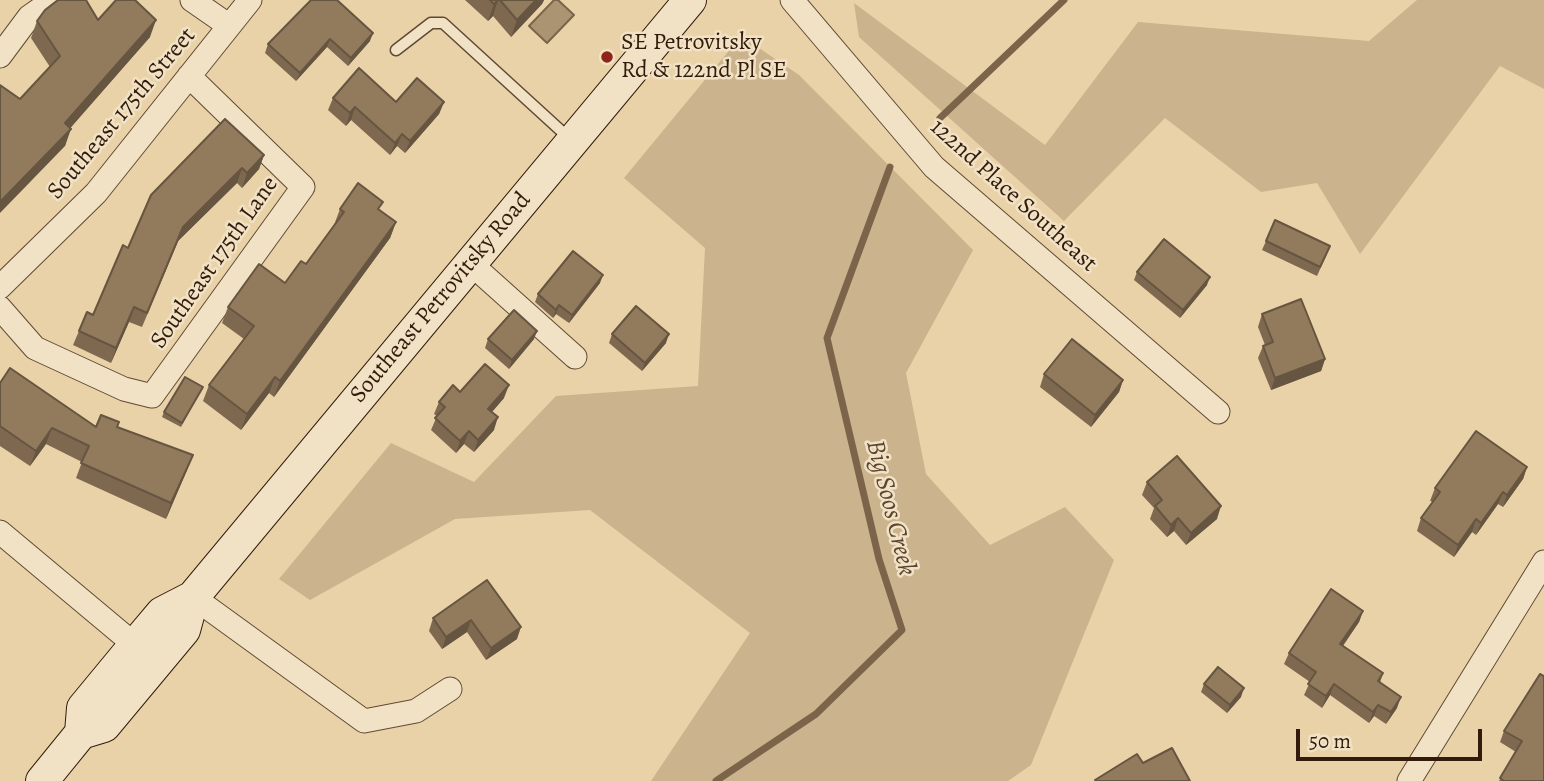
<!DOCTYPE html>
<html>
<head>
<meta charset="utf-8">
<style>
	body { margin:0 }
	#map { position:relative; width:1544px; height:781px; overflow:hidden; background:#e9d2a7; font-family:Alegreya,serif }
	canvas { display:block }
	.scale { position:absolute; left:1296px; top:729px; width:186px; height:32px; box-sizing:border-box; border:4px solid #331b0c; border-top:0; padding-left:9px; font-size:21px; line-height:24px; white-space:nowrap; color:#331b0c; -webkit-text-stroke:5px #f1e2c6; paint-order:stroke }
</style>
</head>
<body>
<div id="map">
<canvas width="1544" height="781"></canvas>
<div class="scale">50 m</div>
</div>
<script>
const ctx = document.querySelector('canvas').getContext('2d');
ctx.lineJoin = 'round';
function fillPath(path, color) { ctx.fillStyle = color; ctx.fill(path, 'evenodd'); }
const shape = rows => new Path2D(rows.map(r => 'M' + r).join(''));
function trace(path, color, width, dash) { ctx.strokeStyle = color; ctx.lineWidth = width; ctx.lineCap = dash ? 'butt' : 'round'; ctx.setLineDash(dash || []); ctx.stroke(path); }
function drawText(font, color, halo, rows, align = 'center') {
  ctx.font = font + ' Alegreya,serif'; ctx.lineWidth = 5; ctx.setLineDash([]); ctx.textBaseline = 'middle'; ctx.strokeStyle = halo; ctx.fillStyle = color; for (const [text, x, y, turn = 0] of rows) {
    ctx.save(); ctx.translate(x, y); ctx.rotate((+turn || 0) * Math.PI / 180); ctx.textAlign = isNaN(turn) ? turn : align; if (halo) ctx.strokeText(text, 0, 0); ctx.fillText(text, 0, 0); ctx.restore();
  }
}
const green = shape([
	[1417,0,1544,0,1544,89,1500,66,1360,254,1317,183,1261,192,1165,118,1064,221,859,37,854,3,1045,145,1138,22,1369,41],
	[741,36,799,75,973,250,906,373,926,474,990,545,1065,507,1114,560,1031,765,1008,781,651,781,750,633,590,510,455,519,310,600,279,579,391,443,474,482,556,396,698,386,705,248,624,178]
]);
const water = shape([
	[554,0,558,0,574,15,547,43,529,26,554,0]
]);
const stream = shape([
	[940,118,1064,0],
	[716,781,816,714,902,630,879,559,827,338,890,167]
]);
const service = shape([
	[396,50,431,23,443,23,570,139]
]);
const minor = shape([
	[192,0,228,25],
	[792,0,934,167,1218,412],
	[0,56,29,17,53,0],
	[470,263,575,357],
	[0,287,96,193,250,0],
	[0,308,35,348,124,389,152,396,303,187,189,76],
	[0,532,135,645],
	[193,597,364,721,416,711,450,689],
	[1409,781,1544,562]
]);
const secondary = shape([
	[81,733,104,726,184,630,193,597],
	[42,781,81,733,83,708,135,645,162,613,193,597,690,0]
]);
const wall = shape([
	[311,0,370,41,348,66,327,47,296,81,265,53,268,44],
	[465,0,544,0,542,4,511,37,493,16,488,21],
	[98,20,150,37,70,128,65,146,20,99,50,67,31,38,37,21],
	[333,98,396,102,444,102,439,114,405,153,397,146,390,155,351,120,346,126,328,110],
	[264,155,259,169,242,188,237,183,178,241,142,327,129,322,111,363,73,345,79,331,93,315,128,248,151,195],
	[340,209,380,210,396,222,390,238,274,397,269,393,241,430,203,401,209,385,244,339,222,323,228,307,285,283,306,264,334,225],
	[1266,241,1327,254,1317,276,1262,250],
	[1137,272,1207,285,1180,318,1134,280],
	[600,283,569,323,556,314,553,318,535,302,538,294],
	[1262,314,1325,359,1321,371,1271,390,1258,358,1263,346,1265,345,1258,327],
	[612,334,666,343,642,371,609,343],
	[488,339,534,339,509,369,485,348],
	[1044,374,1123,380,1119,392,1091,427,1040,387],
	[0,383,96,427,117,427,187,470,166,519,76,478,82,462,46,444,30,466,0,446],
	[203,387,181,427,162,417,164,412],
	[460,392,504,398,492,412,494,430,474,452,464,444,456,453,431,430,437,416,434,414,439,402],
	[1527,467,1523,479,1503,507,1498,504,1476,535,1472,532,1454,557,1417,531,1421,518,1433,502,1430,501,1435,488],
	[1147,482,1217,519,1186,545,1174,531,1167,537,1150,519,1154,508,1142,495],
	[487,580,517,639,486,660,467,632,442,649,429,631,433,618],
	[1363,611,1359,622,1343,646,1383,673,1380,683,1397,708,1386,724,1374,716,1369,723,1330,695,1322,708,1304,695,1310,682,1284,664,1289,653],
	[1540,674,1544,781,1499,781,1516,752,1500,742,1504,731],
	[1204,684,1241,697,1227,713,1201,692]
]);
const shadedWall = shape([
	[498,0,493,16,488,21,494,4],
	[536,0,544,0,542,4,511,37,517,20],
	[156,20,150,37,59,141,65,123],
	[373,33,370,41,348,66,351,58],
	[330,39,327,47,296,81,300,73],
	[444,102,439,114,405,153,410,141],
	[355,107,351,120,346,126,350,113],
	[71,129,65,146,0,213,0,202],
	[402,134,397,146,390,155,395,143],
	[264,155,259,169,242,188,247,173],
	[242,168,237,183,178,241,142,327,183,227],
	[396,222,390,238,274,397,280,381],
	[603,275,600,283,569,323,572,315],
	[1210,277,1207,285,1180,318,1183,310],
	[559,305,556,314,553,318,556,310],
	[134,307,129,322,111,363,116,348],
	[537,331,534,339,509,369,512,360],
	[669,334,666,343,642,371,645,363],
	[1325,359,1321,371,1271,390,1275,378],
	[275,377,269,393,241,430,247,414],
	[1123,380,1119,392,1091,427,1095,415],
	[509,385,504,398,484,421,488,409],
	[498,417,494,430,474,452,478,440],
	[52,428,46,444,30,466,36,451],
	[469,431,464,444,456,453,460,441],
	[193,455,187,470,166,519,171,503],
	[1527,467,1523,479,1503,507,1507,495],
	[1503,492,1498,504,1476,535,1481,523],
	[1221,506,1217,519,1186,545,1191,533],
	[1178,518,1174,531,1167,537,1171,525],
	[1476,519,1472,532,1454,557,1458,545],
	[1363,611,1359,622,1336,655,1340,644],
	[471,620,467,632,442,649,446,637],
	[521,627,517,639,486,660,491,648],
	[1334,684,1330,695,1322,708,1326,696],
	[1244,688,1241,697,1227,713,1230,705],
	[1401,697,1397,708,1386,724,1391,712],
	[1378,705,1374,716,1369,723,1373,712]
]);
const building = shape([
	[58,0,86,0,98,20,116,0,135,0,156,20,65,123,71,129,0,202,0,85,20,99,60,56,37,21,45,10,58,0],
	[311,0,337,0,373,33,351,58,330,39,300,73,268,44,311,0],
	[490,0,498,0,494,4,490,0],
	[500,0,536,0,517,20,500,0],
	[359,68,396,102,417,78,444,102,410,141,402,134,395,143,355,107,350,113,333,98,359,68],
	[225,119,264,155,247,173,242,168,183,227,147,313,134,307,116,348,79,331,87,312,93,315,123,245,128,248,151,195,225,119],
	[358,183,383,202,378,209,396,222,280,381,275,377,247,414,209,385,254,326,228,307,259,264,285,283,301,261,306,264,344,212,340,209,358,183],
	[1275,220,1330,246,1320,267,1266,241,1275,220],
	[1164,239,1210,277,1183,310,1137,272,1164,239],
	[573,251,603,275,572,315,559,305,556,310,538,294,573,251],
	[1301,299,1325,359,1275,378,1263,346,1273,342,1262,314,1301,299],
	[636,306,669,334,645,363,612,334,636,306],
	[514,310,537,331,512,360,488,339,514,310],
	[1072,339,1123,380,1095,415,1044,374,1072,339],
	[485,364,509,385,488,409,498,417,478,440,469,431,460,441,435,418,445,407,439,402,453,385,460,392,485,364],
	[10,368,96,427,101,415,119,422,117,427,193,455,171,503,81,463,89,446,52,428,36,451,0,426,0,383,10,368],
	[185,377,203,387,182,423,164,412,185,377],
	[1476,431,1527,467,1507,495,1503,492,1481,523,1476,519,1458,545,1421,518,1440,492,1435,488,1476,431],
	[1177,456,1221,506,1191,533,1178,518,1171,525,1155,506,1162,500,1147,482,1177,456],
	[487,580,521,627,491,648,471,620,446,637,433,618,487,580],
	[1331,589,1363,611,1340,644,1383,673,1378,681,1401,697,1391,712,1378,705,1373,712,1334,684,1326,696,1308,684,1316,672,1289,653,1331,589],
	[1218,667,1244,688,1230,705,1204,684,1218,667],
	[1540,674,1544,676,1544,781,1504,781,1500,778,1522,741,1504,731,1540,674],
	[1172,748,1190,781,1096,781,1095,780,1137,754,1143,763,1172,748]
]);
const markers = [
	[607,57,7,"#8f2418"]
];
const poiNames = [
	["SE Petrovitsky",621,43],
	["Rd & 122nd Pl SE",621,71]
];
const streetNames = [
	["Southeast 175th Street",122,114,-50],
	["122nd Place Southeast",1013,196,42],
	["Southeast 175th Lane",215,263,-55],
	["Southeast Petrovitsky Road",441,298,-50]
];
const waterNames = [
	["Big Soos Creek",890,508,76]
];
fillPath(green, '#cab38d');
fillPath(water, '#ab9472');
trace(water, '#7b6449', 2);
trace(stream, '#7b6449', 7);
trace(service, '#604933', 13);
trace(minor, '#604933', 25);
trace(secondary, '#331b0c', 34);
trace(service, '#f1e2c6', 10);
trace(minor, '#f1e2c6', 23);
trace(secondary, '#f1e2c6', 32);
fillPath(wall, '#7e6950');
fillPath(shadedWall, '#665541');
fillPath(building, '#927a5d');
trace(building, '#665541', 2);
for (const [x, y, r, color] of markers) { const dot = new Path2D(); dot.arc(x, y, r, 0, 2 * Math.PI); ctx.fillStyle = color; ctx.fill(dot); trace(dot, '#f1e2c6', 2.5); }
drawText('24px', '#331b0c', '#f1e2c6', poiNames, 'left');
drawText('24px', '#331b0c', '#f1e2c6', streetNames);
drawText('italic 26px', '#5d4530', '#f1e2c6', waterNames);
</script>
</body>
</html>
